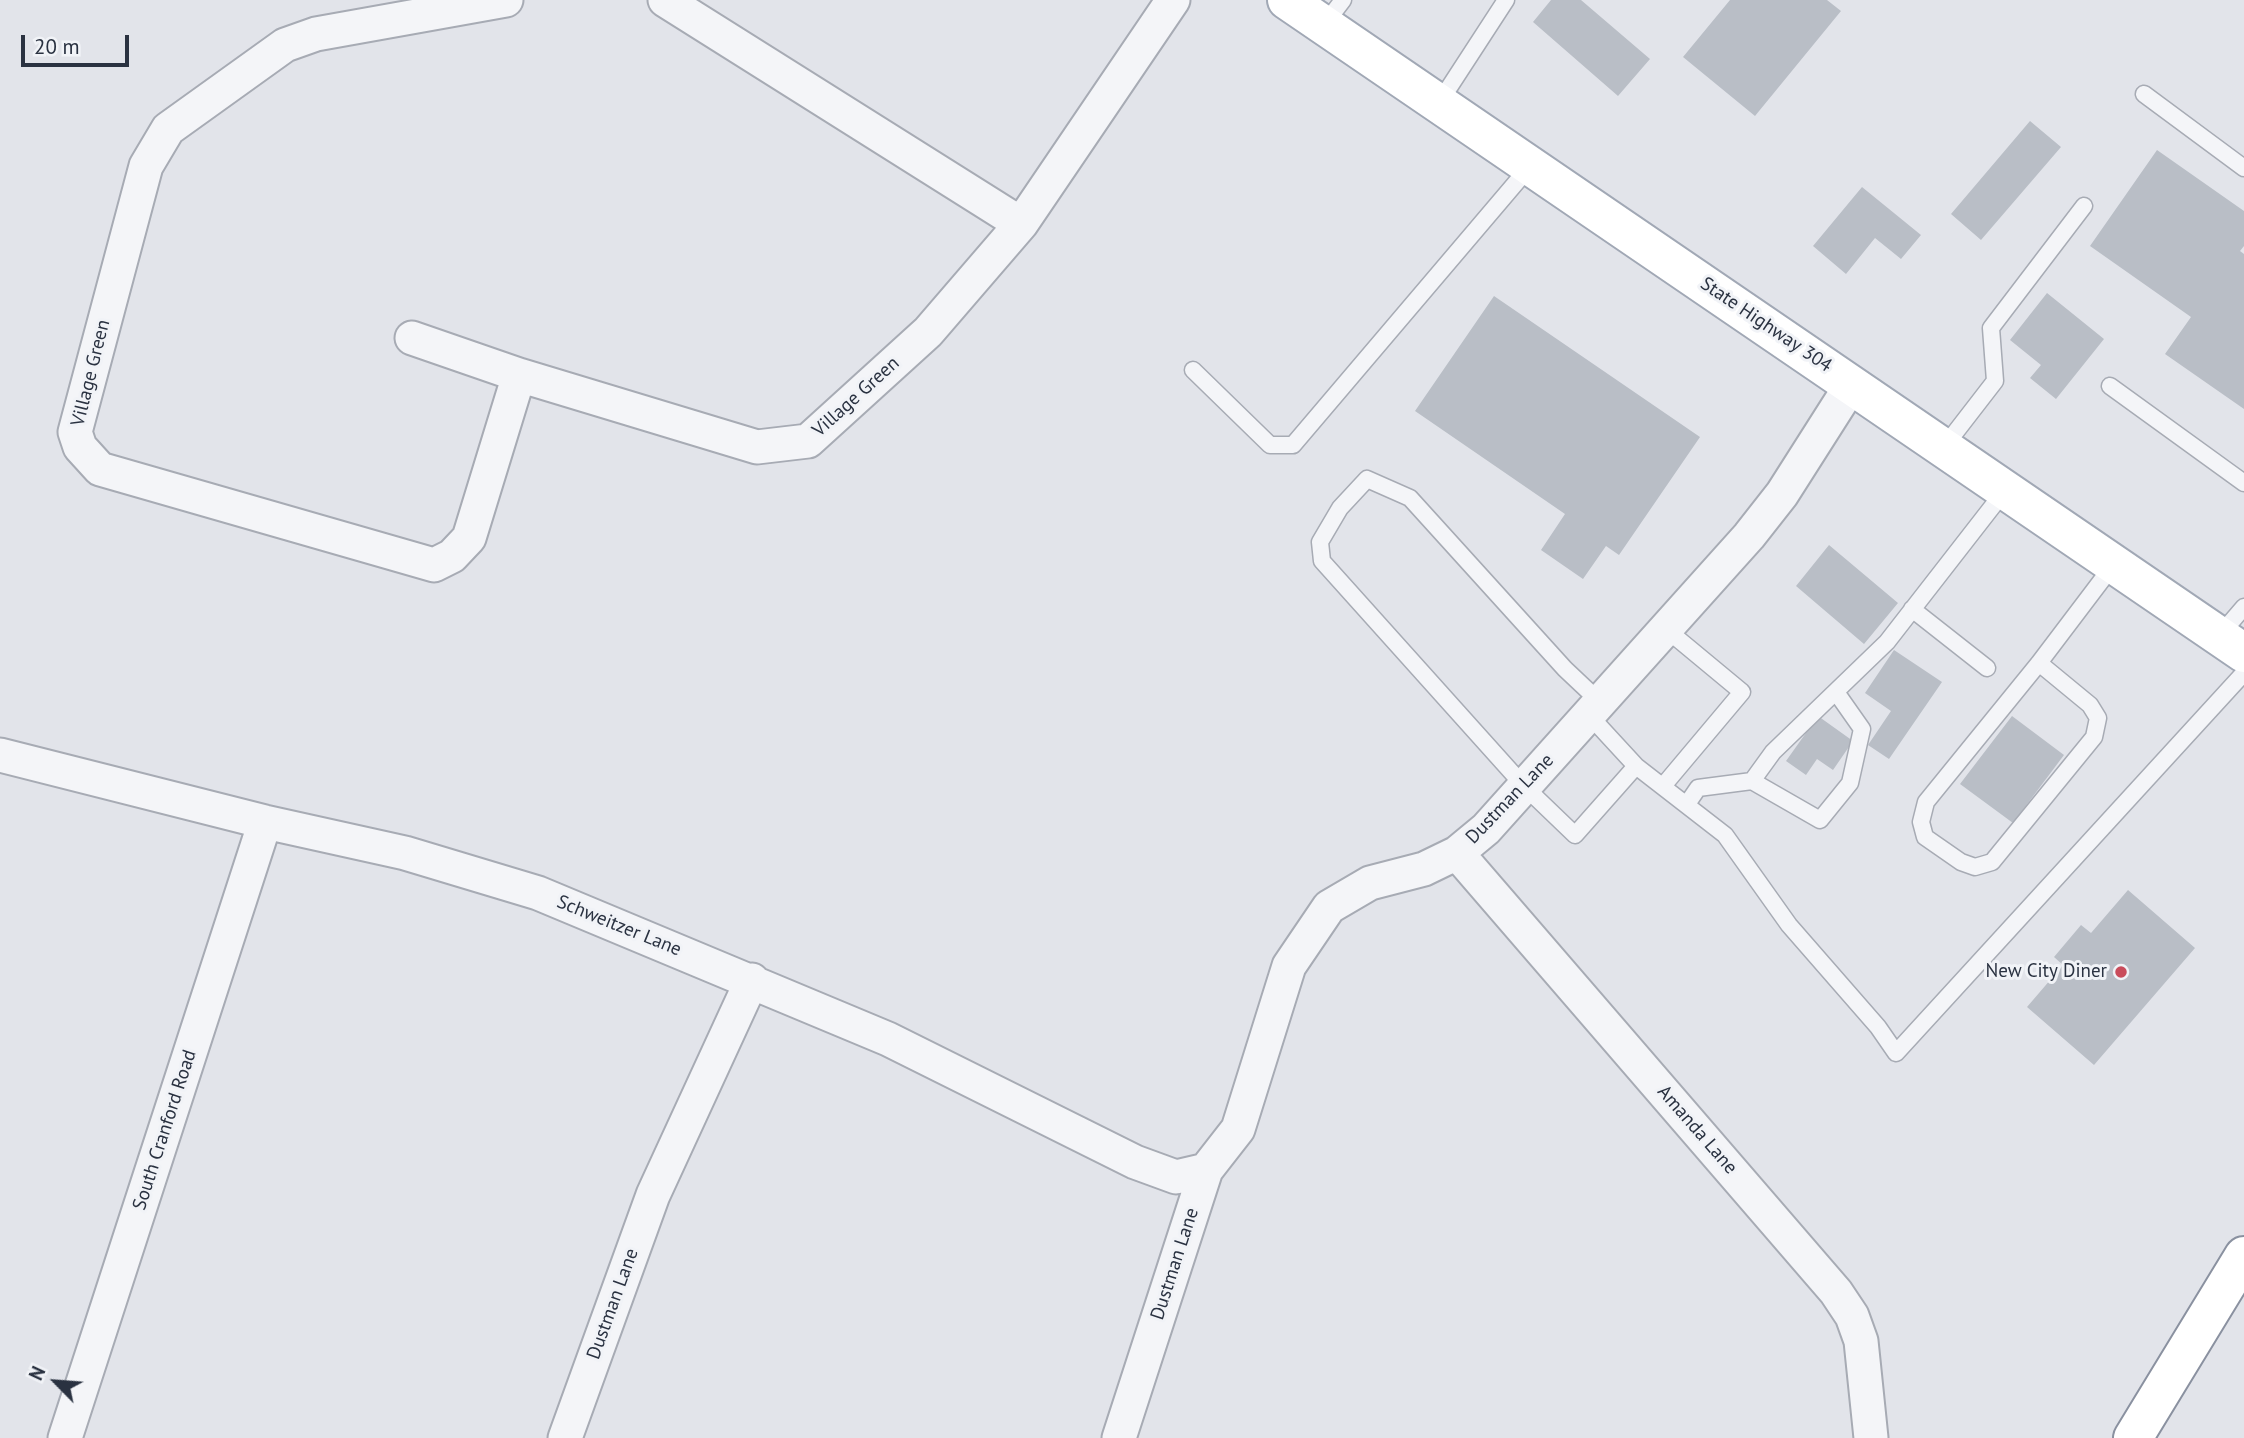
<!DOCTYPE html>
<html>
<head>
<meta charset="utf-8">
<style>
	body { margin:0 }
	#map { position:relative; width:2244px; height:1438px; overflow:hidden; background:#e2e4ea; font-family:"PT Sans",sans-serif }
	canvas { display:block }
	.north { position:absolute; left:21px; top:1347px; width:70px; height:70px; -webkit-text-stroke:5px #f1f3f7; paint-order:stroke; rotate:295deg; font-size:19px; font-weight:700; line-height:28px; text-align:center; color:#2a3241 }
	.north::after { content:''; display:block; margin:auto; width:24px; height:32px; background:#2a3241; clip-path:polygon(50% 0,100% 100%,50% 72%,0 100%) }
	.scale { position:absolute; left:21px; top:35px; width:108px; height:32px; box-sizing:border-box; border:4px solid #2a3241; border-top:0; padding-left:9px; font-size:21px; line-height:24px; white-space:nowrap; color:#2a3241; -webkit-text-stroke:5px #f1f3f7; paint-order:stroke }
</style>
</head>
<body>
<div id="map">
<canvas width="2244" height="1438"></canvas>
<div class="north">N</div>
<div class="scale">20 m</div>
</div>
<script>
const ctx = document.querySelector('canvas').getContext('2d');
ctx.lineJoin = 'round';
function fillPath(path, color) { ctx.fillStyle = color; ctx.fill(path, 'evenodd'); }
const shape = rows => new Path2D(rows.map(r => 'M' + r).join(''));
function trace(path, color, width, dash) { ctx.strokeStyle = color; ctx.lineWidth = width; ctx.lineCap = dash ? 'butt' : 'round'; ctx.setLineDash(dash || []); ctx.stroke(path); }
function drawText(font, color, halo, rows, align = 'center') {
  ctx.font = font + ' "PT Sans",sans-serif'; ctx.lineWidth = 6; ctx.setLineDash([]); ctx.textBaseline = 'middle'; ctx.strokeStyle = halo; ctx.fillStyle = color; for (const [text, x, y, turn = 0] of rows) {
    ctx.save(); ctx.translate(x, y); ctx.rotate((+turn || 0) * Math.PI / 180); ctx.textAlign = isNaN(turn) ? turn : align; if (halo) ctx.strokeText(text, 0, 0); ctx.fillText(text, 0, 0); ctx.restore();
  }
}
const building = shape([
	[1551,0,1581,0,1650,59,1618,96,1533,22],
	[1730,0,1827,0,1841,11,1755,116,1683,57],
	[2030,121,2061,147,1981,240,1951,214],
	[2157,150,2244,211,2244,246,2240,251,2244,254,2244,409,2165,354,2191,317,2090,246],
	[1862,187,1921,235,1901,259,1875,238,1846,274,1813,246],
	[2047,293,2104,339,2056,399,2030,378,2041,365,2010,340],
	[1494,296,1700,437,1619,555,1606,546,1583,579,1541,550,1565,514,1415,411],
	[1829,545,1898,603,1864,644,1796,586],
	[1894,650,1942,682,1889,759,1868,745,1891,711,1865,693],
	[1818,716,1853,741,1833,770,1817,759,1806,775,1786,761],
	[2012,716,2064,755,2013,823,1960,784],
	[2128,890,2195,948,2094,1065,2027,1007,2063,965,2054,957,2081,925,2091,933]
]);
const lane = shape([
	[1324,25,1343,0],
	[2144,94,2244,168],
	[1439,103,1506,0],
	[1193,370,1270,445,1293,445,1531,165],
	[2110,386,2244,483],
	[1944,447,1995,381,1991,328,2084,206],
	[1912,609,1987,668],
	[2219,636,2244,607],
	[2039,663,2090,705,2098,718,2094,737,1992,862,1975,867,1961,862,1925,837,1921,822,1926,802,2039,663,2114,564],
	[1589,715,1636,766,1575,835,1524,786,1322,561,1320,542,1340,508,1367,479,1410,498,1565,669,1600,702],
	[1636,766,1725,835,1789,925,1878,1027,1896,1053,2244,673],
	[1752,781,1820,820,1850,783,1862,729,1836,692],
	[1663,786,1742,692,1666,629],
	[1687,804,1698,788,1752,781,1773,752,1887,642,2006,489]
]);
const street = shape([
	[506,0,316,34,285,45,168,129,146,166,75,432,80,447,100,469,434,565,452,556,469,538,519,375],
	[665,0,1021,224],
	[412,338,519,375,757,447,808,441,928,332,1021,224,1173,0],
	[0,755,265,822,405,853,538,893,888,1039,1135,1162,1176,1177,1206,1170],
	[1457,853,1836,1292,1852,1316,1861,1341,1871,1438],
	[65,1438,265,822],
	[565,1438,653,1195,752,980],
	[1119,1438,1206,1170,1238,1129,1289,966,1329,907,1370,883,1424,869,1457,853,1486,829,1749,536,1782,494,1852,384]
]);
const primary = shape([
	[1287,0,2244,653]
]);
const highway = shape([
	[2133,1438,2244,1256]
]);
const markers = [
	[2121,972,7,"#c94c5b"]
];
const streetNames = [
	["State Highway 304",1766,325,34],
	["Village Green",91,373,-76],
	["Village Green",856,397,-42],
	["Dustman Lane",1510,799,-46],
	["Schweitzer Lane",619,926,22],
	["South Cranford Road",165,1130,-72],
	["Amanda Lane",1697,1130,49],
	["Dustman Lane",1175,1264,-72],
	["Dustman Lane",613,1304,-70]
];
const poiNames = [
	["New City Diner",2107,972]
];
fillPath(building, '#b9bec6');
trace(lane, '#a7abb4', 19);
trace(street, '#a7abb4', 37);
trace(primary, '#a1a8b5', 42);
trace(highway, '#8a91a0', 42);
trace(lane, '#f4f5f8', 16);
trace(street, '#f4f5f8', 33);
trace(primary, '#fff', 38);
trace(highway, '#fff', 38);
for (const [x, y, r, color] of markers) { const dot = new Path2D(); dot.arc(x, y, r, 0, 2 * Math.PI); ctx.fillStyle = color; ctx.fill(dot); trace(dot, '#f1f3f7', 2.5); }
drawText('19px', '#2a3241', '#f1f3f7', streetNames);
drawText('19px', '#2a3241', '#f1f3f7', poiNames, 'right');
</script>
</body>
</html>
